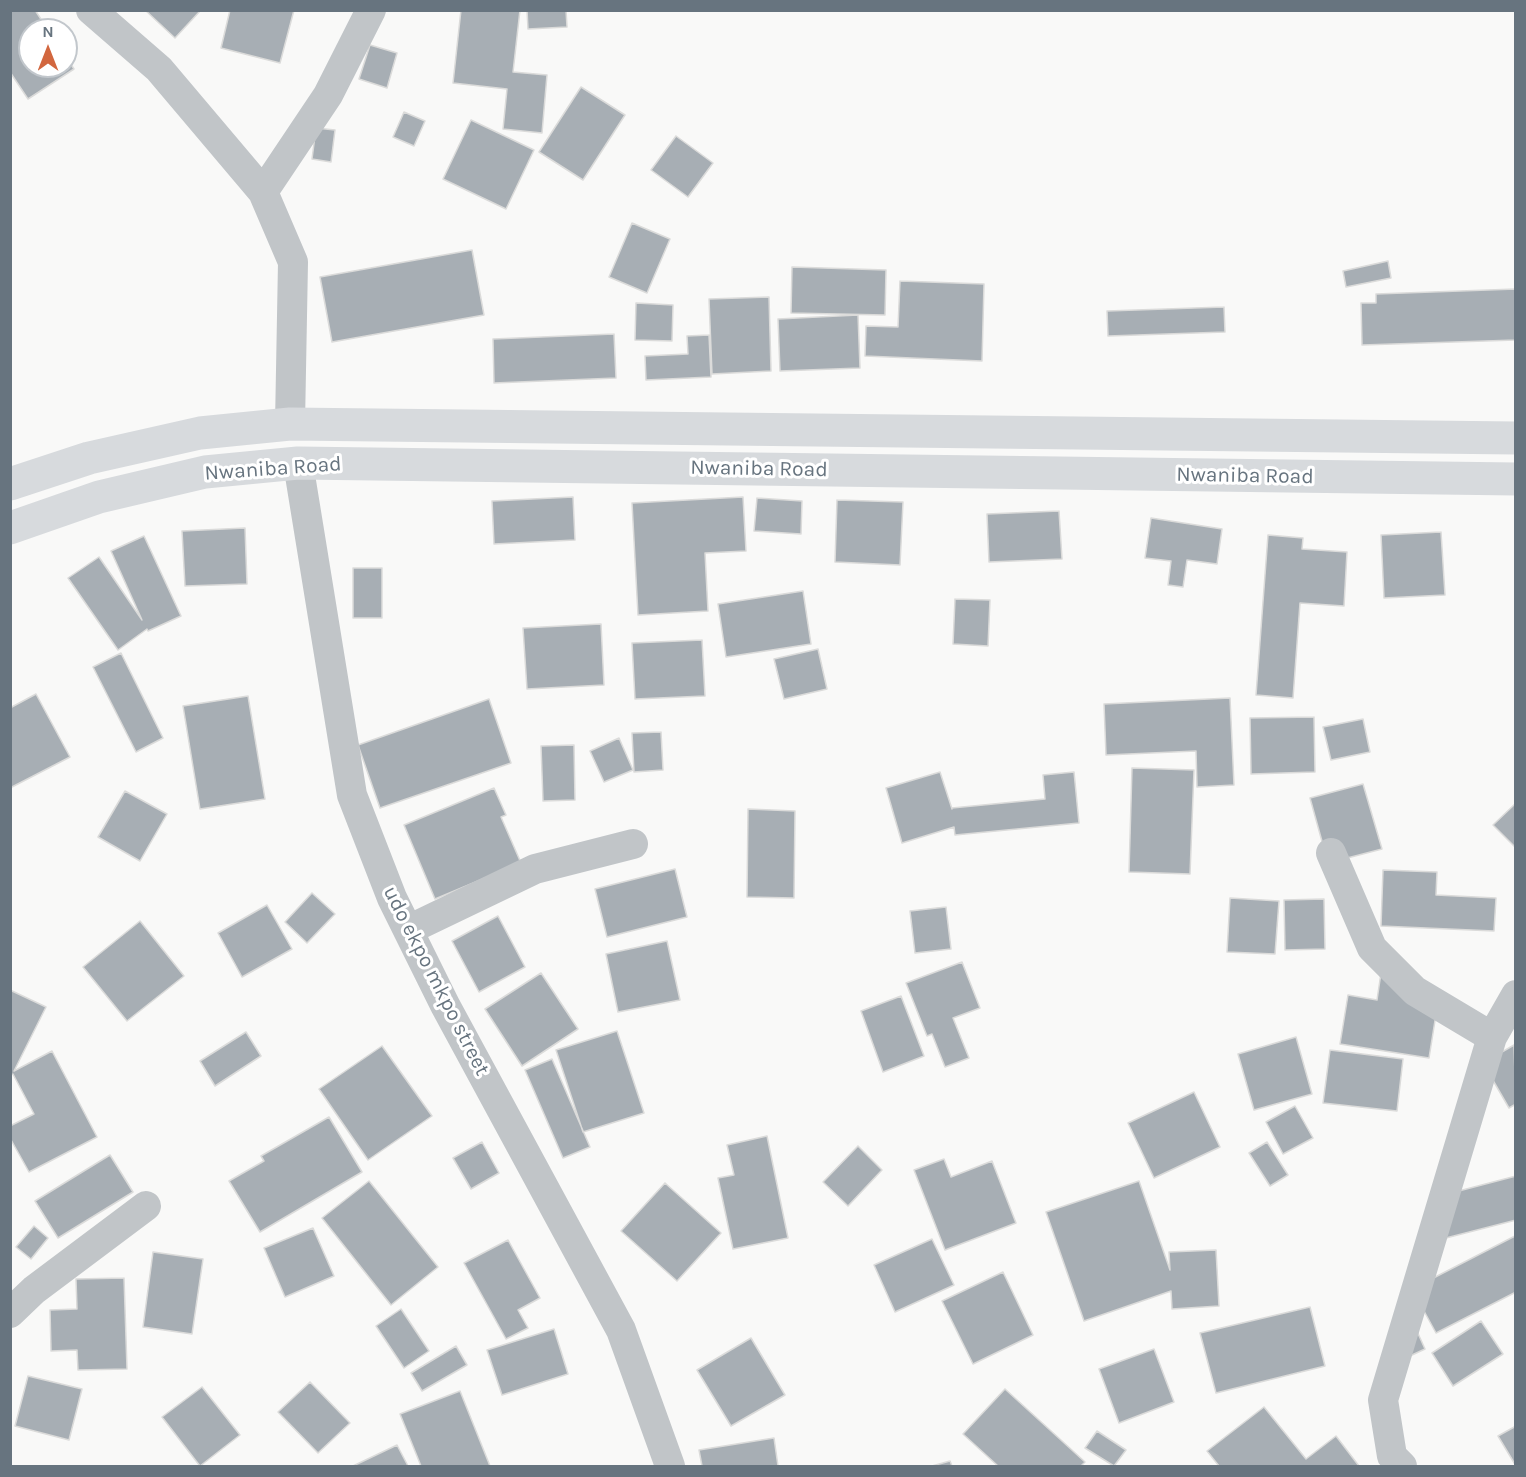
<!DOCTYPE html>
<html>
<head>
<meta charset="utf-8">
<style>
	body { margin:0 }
	#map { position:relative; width:1526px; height:1477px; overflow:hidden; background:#f9f9f8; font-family:Karla,sans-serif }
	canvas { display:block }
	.frame { position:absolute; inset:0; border:12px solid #67747f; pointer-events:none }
	.north { position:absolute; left:18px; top:18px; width:60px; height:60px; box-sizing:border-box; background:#fff; border:2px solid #c2c7cc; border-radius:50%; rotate:0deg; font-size:16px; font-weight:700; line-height:24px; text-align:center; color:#67747f }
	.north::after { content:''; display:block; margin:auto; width:21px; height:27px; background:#d2673f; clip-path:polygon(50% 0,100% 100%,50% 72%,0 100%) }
</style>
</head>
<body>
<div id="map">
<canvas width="1526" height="1477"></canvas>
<div class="frame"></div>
<div class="north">N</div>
</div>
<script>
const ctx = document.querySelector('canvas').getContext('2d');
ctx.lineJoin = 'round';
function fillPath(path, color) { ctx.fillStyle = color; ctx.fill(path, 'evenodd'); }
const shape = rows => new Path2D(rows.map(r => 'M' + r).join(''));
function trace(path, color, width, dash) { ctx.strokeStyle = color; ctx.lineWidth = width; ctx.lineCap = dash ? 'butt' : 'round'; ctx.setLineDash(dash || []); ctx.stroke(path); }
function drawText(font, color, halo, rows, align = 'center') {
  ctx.font = font + ' Karla,sans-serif'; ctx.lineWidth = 6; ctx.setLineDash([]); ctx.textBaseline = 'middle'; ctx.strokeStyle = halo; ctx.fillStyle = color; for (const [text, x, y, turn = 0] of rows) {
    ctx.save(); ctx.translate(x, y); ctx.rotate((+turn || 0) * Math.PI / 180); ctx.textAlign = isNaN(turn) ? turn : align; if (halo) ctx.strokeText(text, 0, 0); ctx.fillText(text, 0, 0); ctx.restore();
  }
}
const building = shape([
	[10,10,35,10,48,30,30,30,30,66,66,66,66,57,74,69,28,99,10,72,10,10],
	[145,10,201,10,175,38,145,10],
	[230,10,294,10,280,63,221,48,230,10],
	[461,10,520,10,513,72,547,75,542,133,503,129,507,89,453,83,461,10],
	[527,10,566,10,567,27,528,29,527,10],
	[370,45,397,53,387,88,359,79,370,45],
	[581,87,625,115,583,180,539,152,581,87],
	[404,112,425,121,414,146,393,137,404,112],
	[471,120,534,150,506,209,443,179,471,120],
	[316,128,335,130,331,162,312,159,316,128],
	[676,136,713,163,688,197,651,170,676,136],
	[632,223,670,239,647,293,609,277,632,223],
	[472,250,484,315,332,342,320,277,472,250],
	[1388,261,1391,278,1346,287,1343,271,1388,261],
	[792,267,886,270,885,315,791,313,792,267],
	[900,281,984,284,982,361,865,356,866,326,898,327,900,281],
	[1516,289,1516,340,1362,345,1361,303,1376,303,1376,294,1516,289],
	[769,297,771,371,712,374,709,299,769,297],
	[636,303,673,305,672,341,635,340,636,303],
	[1224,307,1225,332,1108,336,1107,311,1224,307],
	[858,315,860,368,780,371,778,319,858,315],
	[614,334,616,378,494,383,493,339,614,334],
	[709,335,711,377,646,380,645,356,688,354,687,336,709,335],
	[573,497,575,540,494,544,492,501,573,497],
	[743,497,746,551,705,553,708,611,638,615,632,503,743,497],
	[757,498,802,501,801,534,754,531,757,498],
	[837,500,903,502,900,565,835,562,837,500],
	[1059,511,1062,559,989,562,987,514,1059,511],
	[1151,518,1222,529,1217,564,1187,560,1183,587,1168,585,1171,561,1145,558,1151,518],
	[245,528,247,584,185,586,182,531,245,528],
	[1441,532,1445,595,1384,598,1381,535,1441,532],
	[1268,535,1303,538,1302,549,1347,552,1344,606,1300,603,1293,698,1256,695,1268,535],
	[144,536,181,616,148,631,147,629,118,650,68,578,99,557,142,620,111,551,144,536],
	[353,568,382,568,382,618,353,618,353,568],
	[803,591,811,644,726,657,718,604,803,591],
	[955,599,990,600,988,646,953,644,955,599],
	[601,624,604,685,527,689,523,628,601,624],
	[702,640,705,696,635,699,632,643,702,640],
	[818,649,827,689,784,699,774,659,818,649],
	[121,653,163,738,136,752,93,667,121,653],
	[36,694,70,757,10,788,10,708,36,694],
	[248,696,265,799,200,809,183,706,248,696],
	[1230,698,1234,785,1197,787,1196,751,1106,755,1104,704,1230,698],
	[489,699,511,763,380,808,358,745,489,699],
	[1314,717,1315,772,1251,774,1250,718,1314,717],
	[1363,719,1370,752,1331,760,1323,727,1363,719],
	[661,732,663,770,634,772,632,733,661,732],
	[619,738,633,770,604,782,590,751,619,738],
	[574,745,575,800,543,801,541,746,574,745],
	[1132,768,1194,770,1190,874,1129,872,1132,768],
	[940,772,952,809,952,808,1045,799,1043,775,1074,772,1079,823,955,835,954,827,902,843,886,788,940,772],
	[1363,784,1382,849,1328,863,1310,798,1363,784],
	[494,788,506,815,501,817,521,863,435,899,404,825,494,788],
	[125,791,167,814,140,861,98,837,125,791],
	[1516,803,1516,848,1493,825,1516,803],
	[748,809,795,811,794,898,747,897,748,809],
	[675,869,687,917,607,937,595,889,675,869],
	[1383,870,1437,872,1436,895,1496,898,1494,931,1381,926,1383,870],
	[312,893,335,914,307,943,285,922,312,893],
	[1230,898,1279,901,1275,954,1227,952,1230,898],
	[1324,899,1325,949,1285,950,1284,900,1324,899],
	[267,905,292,949,242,977,218,933,267,905],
	[946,907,951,949,915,953,910,911,946,907],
	[498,916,525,967,479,992,452,941,498,916],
	[140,921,184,976,127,1021,83,967,140,921],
	[667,941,680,1000,618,1012,606,954,667,941],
	[962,962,980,1008,953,1018,969,1058,945,1067,932,1034,927,1036,906,983,962,962],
	[541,973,578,1029,522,1066,485,1009,541,973],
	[1381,973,1437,1008,1429,1058,1340,1044,1348,995,1377,1000,1381,973],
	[10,990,46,1007,14,1071,52,1051,97,1137,29,1172,10,1138,10,1126,34,1114,13,1074,10,1076,10,990],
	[901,996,924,1056,883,1072,861,1011,901,996],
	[617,1031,644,1113,583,1132,556,1050,617,1031],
	[246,1032,261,1056,215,1086,200,1061,246,1032],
	[1296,1037,1312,1094,1254,1110,1238,1054,1296,1037],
	[1514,1045,1516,1104,1509,1108,1483,1063,1514,1045],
	[382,1046,432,1116,368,1160,319,1089,382,1046],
	[1330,1050,1403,1059,1397,1111,1323,1103,1330,1050],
	[552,1059,590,1147,563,1158,525,1070,552,1059],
	[1194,1092,1220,1147,1154,1178,1128,1123,1194,1092],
	[1295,1106,1313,1138,1283,1154,1266,1122,1295,1106],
	[329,1117,362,1172,260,1232,229,1181,264,1161,261,1156,329,1117],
	[767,1136,788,1238,733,1249,718,1178,734,1175,727,1145,767,1136],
	[482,1142,499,1173,471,1189,453,1158,482,1142],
	[1267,1142,1288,1175,1270,1186,1249,1153,1267,1142],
	[858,1146,882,1170,848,1206,823,1182,858,1146],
	[110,1155,133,1192,58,1238,35,1201,110,1155],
	[944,1159,951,1177,992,1161,1016,1223,945,1250,914,1170,944,1159],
	[1516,1176,1516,1220,1442,1239,1432,1198,1516,1176],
	[369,1181,438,1267,391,1305,322,1218,369,1181],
	[1139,1181,1170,1270,1169,1252,1216,1250,1219,1306,1172,1309,1171,1291,1084,1321,1046,1212,1139,1181],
	[665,1183,721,1233,677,1281,621,1231,665,1183],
	[34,1226,48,1238,31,1259,16,1247,34,1226],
	[313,1228,334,1276,285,1297,264,1248,313,1228],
	[1515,1236,1516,1292,1436,1333,1412,1289,1515,1236],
	[932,1239,954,1285,895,1312,874,1265,932,1239],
	[508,1240,540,1298,518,1310,528,1328,506,1339,464,1263,508,1240],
	[153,1252,203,1259,192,1334,143,1327,153,1252],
	[1003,1272,1033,1335,973,1364,942,1301,1003,1272],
	[124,1278,127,1369,78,1370,77,1350,51,1351,50,1310,77,1309,76,1279,124,1278],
	[1310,1307,1325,1366,1216,1393,1200,1333,1310,1307],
	[401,1309,429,1351,404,1368,376,1326,401,1309],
	[1481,1321,1503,1354,1453,1386,1432,1353,1481,1321],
	[554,1329,568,1374,502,1395,487,1350,554,1329],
	[1416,1329,1425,1349,1399,1361,1416,1329],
	[751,1338,785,1395,731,1426,697,1370,751,1338],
	[456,1346,467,1365,422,1391,411,1373,456,1346],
	[1154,1349,1174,1402,1119,1423,1099,1369,1154,1349],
	[28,1376,82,1389,69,1440,15,1426,28,1376],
	[310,1382,350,1423,318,1453,278,1412,310,1382],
	[202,1387,240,1435,200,1466,162,1417,202,1387],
	[1005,1389,1085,1462,1081,1466,998,1466,963,1434,1005,1389],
	[460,1391,490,1466,421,1466,400,1414,460,1391],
	[1264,1407,1306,1459,1336,1436,1359,1466,1219,1466,1207,1451,1264,1407],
	[1516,1426,1516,1466,1498,1436,1516,1426],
	[1097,1431,1126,1450,1114,1466,1085,1448,1097,1431],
	[774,1438,778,1466,702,1466,699,1450,774,1438],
	[397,1445,408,1466,353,1466,397,1445],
	[950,1461,952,1466,932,1466,950,1461]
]);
const street = shape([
	[91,10,159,69,263,192,293,262,290,424],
	[263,192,328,95,371,10],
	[298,463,352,795,392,898,445,1005,621,1330,670,1466],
	[1331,853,1372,948,1415,991,1492,1037],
	[408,930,535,869,633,844],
	[10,1313,34,1290,146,1206],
	[1402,1466,1392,1456,1383,1400,1492,1037,1516,995]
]);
const secondary = shape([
	[10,484,89,458,200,433,290,424,1516,438],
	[10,528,99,497,205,472,298,463,1516,479]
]);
const streetNames = [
	["Nwaniba Road",273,469,-4],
	["Nwaniba Road",759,469,1],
	["Nwaniba Road",1245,476,1],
	["udo ekpo mkpo street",436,981,63]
];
fillPath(building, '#a7aeb4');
trace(building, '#dbdbda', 1.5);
trace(street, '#c1c5c8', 30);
trace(secondary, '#d7dadd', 33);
drawText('21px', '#67747f', '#fff', streetNames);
</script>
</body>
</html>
